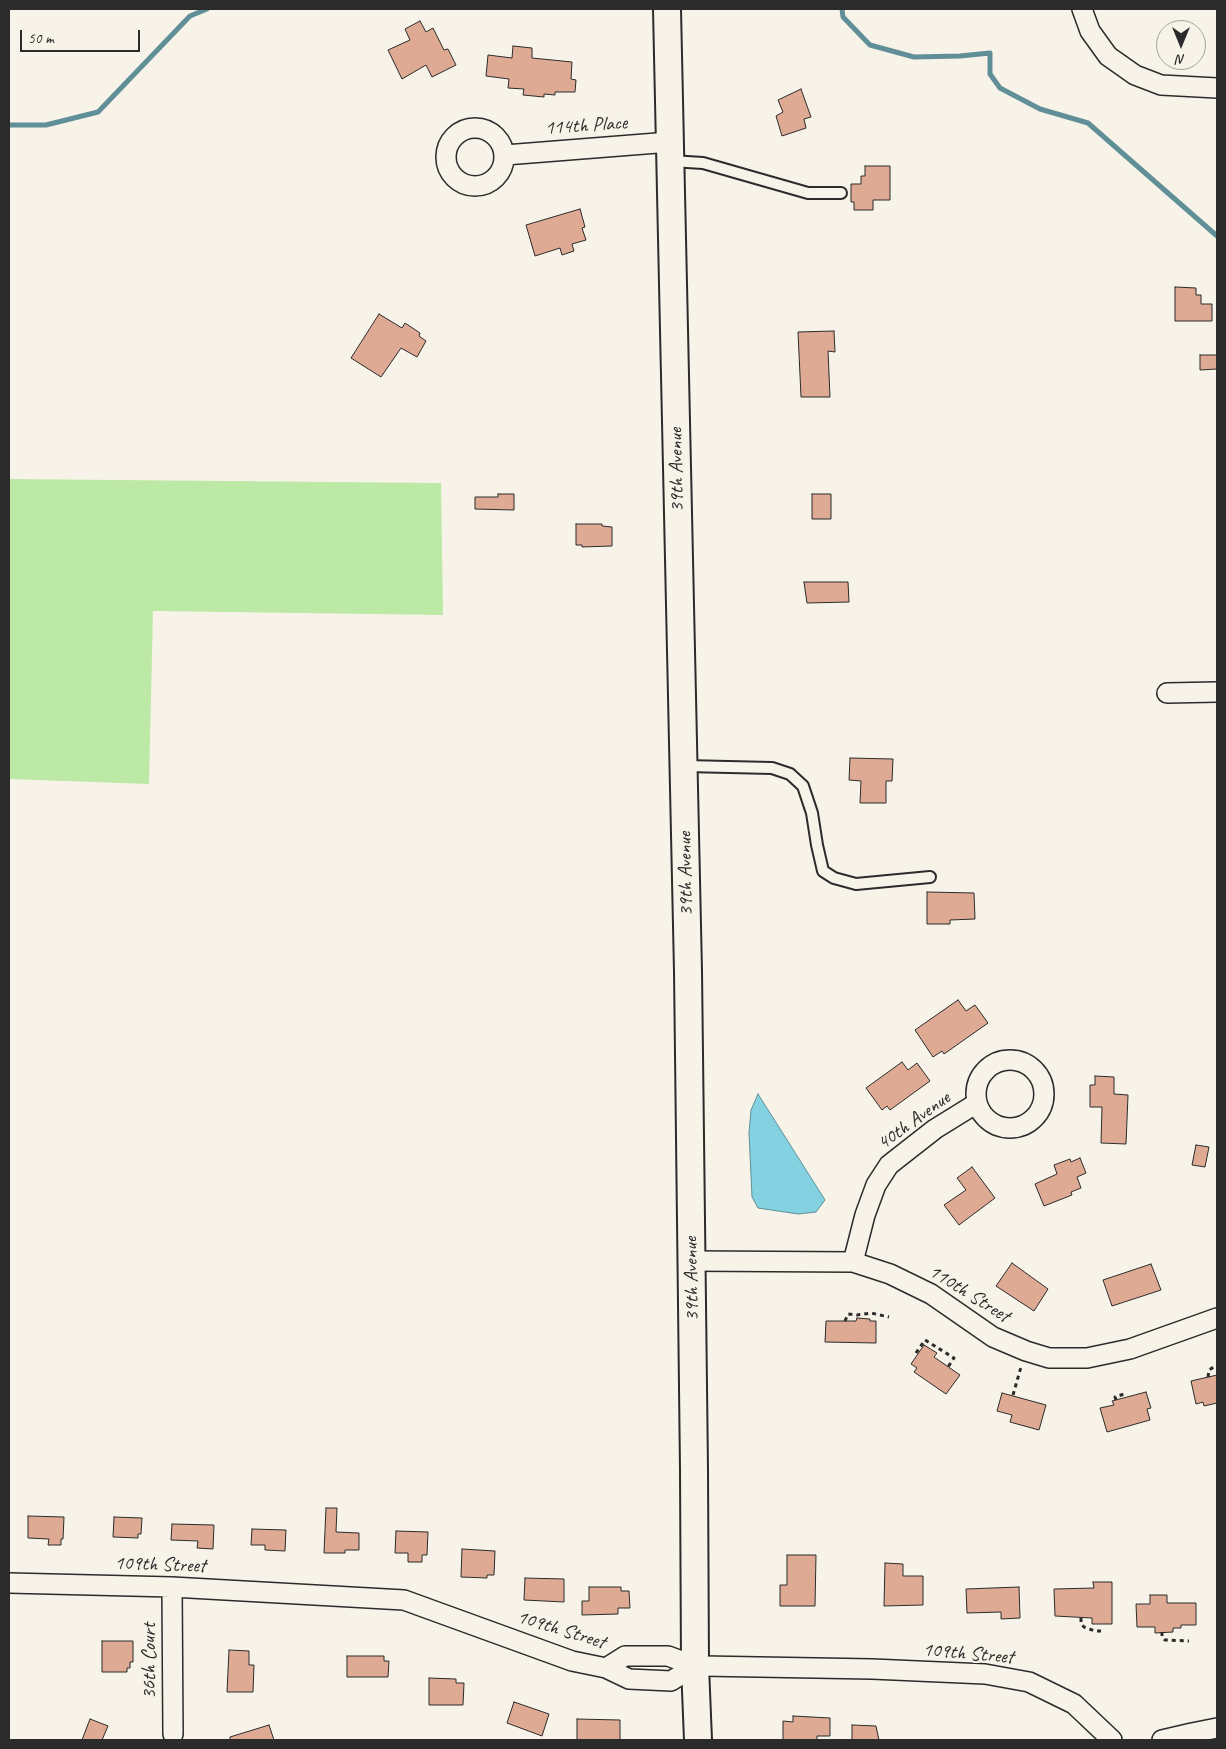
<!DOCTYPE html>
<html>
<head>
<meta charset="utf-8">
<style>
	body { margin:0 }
	#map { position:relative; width:1226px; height:1749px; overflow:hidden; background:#f7f3e8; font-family:Caveat,sans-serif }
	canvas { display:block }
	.frame { position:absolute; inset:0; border:10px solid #2b2b2b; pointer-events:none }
	.north { position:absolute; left:1156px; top:20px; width:50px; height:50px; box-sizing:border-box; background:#f7f3e8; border:1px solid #a5a39c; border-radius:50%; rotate:180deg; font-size:14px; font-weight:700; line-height:20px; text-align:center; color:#2b2b2b }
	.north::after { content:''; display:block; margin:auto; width:18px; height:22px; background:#2b2b2b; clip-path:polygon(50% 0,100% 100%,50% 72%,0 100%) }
	.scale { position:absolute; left:20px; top:30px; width:120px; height:22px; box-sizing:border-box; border:2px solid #2b2b2b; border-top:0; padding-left:6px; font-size:15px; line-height:18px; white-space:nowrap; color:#2b2b2b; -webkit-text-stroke:4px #f7f3e8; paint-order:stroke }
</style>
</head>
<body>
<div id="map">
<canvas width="1226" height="1749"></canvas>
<div class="frame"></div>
<div class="north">N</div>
<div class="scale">50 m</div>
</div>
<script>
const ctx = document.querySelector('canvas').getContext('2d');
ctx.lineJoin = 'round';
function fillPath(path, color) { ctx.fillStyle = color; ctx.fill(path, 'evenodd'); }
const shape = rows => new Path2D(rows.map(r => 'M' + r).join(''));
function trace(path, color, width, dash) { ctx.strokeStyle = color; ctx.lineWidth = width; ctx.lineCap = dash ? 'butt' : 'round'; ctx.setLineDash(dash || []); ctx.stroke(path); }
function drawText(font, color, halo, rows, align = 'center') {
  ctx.font = font + ' Caveat,sans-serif'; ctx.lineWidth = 4; ctx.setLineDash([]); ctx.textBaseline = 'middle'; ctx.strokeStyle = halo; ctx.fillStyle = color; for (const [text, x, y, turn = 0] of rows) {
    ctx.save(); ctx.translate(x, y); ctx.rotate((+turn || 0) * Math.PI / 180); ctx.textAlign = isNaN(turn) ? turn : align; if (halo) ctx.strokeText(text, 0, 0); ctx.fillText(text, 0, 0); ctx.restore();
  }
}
const green = shape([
	[9,479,441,483,443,615,153,611,149,784,9,779]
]);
const water = shape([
	[758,1094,825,1200,816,1212,798,1214,758,1208,752,1197,749,1133,751,1110,758,1094]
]);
const stream = shape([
	[842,9,843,17,870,45,914,57,960,56,990,53,990,74,1000,88,1040,109,1088,123,1217,236],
	[9,125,46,125,98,112,190,16,207,9]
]);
const building = shape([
	[420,21,426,32,433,28,444,50,448,49,456,65,432,77,426,65,402,79,388,50,410,40,405,29,420,21],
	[513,46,532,48,532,58,572,62,571,79,576,80,575,92,555,92,555,95,544,94,544,97,523,95,524,89,508,88,509,79,486,76,488,55,512,58,513,46],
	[801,89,811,117,804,119,806,128,782,136,776,116,783,112,778,100,801,89],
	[865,166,890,166,890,200,873,200,873,210,854,210,854,202,851,202,851,184,861,184,861,176,865,176,865,166],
	[580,209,585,227,582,228,586,240,572,244,574,251,562,255,560,248,535,256,526,225,580,209],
	[1175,287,1196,288,1196,295,1201,295,1201,304,1212,304,1212,321,1175,321,1175,287],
	[379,314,402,328,405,323,420,333,419,336,426,341,417,357,401,348,381,377,351,358,379,314],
	[834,331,835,352,828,351,830,397,801,397,798,332,834,331],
	[1200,355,1217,355,1217,369,1200,370,1200,355],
	[498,494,514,494,514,510,475,509,475,497,498,497,498,494],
	[812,494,831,494,831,519,812,519,812,494],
	[576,524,602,524,602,526,612,527,612,546,582,547,582,545,576,545,576,524],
	[804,582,848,582,849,602,807,603,804,582],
	[850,758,893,759,892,781,886,781,886,803,860,803,861,781,849,780,850,758],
	[927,892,974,893,975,919,950,920,950,924,927,924,927,892],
	[958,1000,966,1011,975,1005,988,1023,944,1054,942,1051,933,1057,915,1030,958,1000],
	[902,1062,908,1070,917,1063,930,1081,890,1110,887,1106,882,1110,866,1088,902,1062],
	[1095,1076,1114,1077,1114,1094,1128,1095,1126,1144,1101,1143,1102,1107,1090,1107,1090,1085,1095,1085,1095,1076],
	[1196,1145,1209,1147,1205,1167,1192,1165,1196,1145],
	[1080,1158,1086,1173,1077,1177,1081,1188,1071,1192,1072,1195,1044,1206,1035,1184,1057,1174,1054,1165,1070,1159,1071,1162,1080,1158],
	[972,1167,995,1198,959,1225,944,1205,966,1190,957,1178,972,1167],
	[1012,1263,1048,1289,1034,1311,996,1286,1012,1263],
	[1151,1264,1161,1290,1112,1306,1103,1280,1151,1264],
	[857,1318,870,1319,870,1321,876,1321,876,1343,825,1342,826,1321,856,1321,857,1318],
	[924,1345,937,1353,934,1357,960,1375,946,1394,914,1372,917,1368,911,1364,924,1345],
	[1217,1375,1217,1403,1204,1406,1203,1402,1196,1404,1191,1381,1217,1375],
	[1146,1392,1151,1408,1147,1409,1150,1420,1107,1432,1100,1408,1114,1405,1112,1401,1146,1392],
	[1002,1393,1046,1405,1039,1430,1010,1422,1012,1415,997,1411,1002,1393],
	[326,1508,337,1508,336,1532,359,1533,359,1550,345,1550,345,1553,324,1553,326,1508],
	[28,1516,64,1517,63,1539,61,1539,61,1545,48,1545,49,1539,28,1538,28,1516],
	[114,1517,142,1518,141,1534,138,1534,138,1538,113,1537,114,1517],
	[172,1524,214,1525,213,1549,197,1548,198,1541,171,1540,172,1524],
	[252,1529,286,1530,285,1551,265,1550,265,1545,251,1545,252,1529],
	[396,1531,428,1532,427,1555,422,1555,422,1562,408,1562,408,1553,395,1553,396,1531],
	[462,1549,495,1551,494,1575,487,1575,487,1578,461,1577,462,1549],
	[787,1555,816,1555,815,1606,780,1606,780,1585,787,1585,787,1555],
	[885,1563,903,1564,903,1576,923,1576,923,1605,884,1606,885,1563],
	[525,1578,564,1579,564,1602,524,1600,525,1578],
	[1093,1582,1112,1582,1112,1624,1092,1624,1092,1618,1055,1616,1054,1589,1094,1588,1093,1582],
	[589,1587,621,1587,621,1591,629,1591,630,1608,618,1608,618,1614,582,1615,582,1601,589,1601,589,1587],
	[1019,1587,1020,1618,1001,1619,1001,1612,967,1613,966,1589,1019,1587],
	[1150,1595,1167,1595,1167,1603,1196,1603,1196,1625,1181,1625,1181,1628,1173,1628,1173,1632,1155,1633,1155,1627,1137,1627,1136,1604,1150,1604,1150,1595],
	[102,1641,133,1641,133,1662,130,1662,130,1668,127,1668,127,1672,102,1672,102,1641],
	[229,1650,249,1651,249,1665,254,1665,253,1692,227,1692,229,1650],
	[347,1656,384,1656,384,1661,389,1661,388,1677,347,1677,347,1656],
	[429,1678,456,1679,456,1683,464,1683,463,1705,429,1705,429,1678],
	[514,1702,549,1714,542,1736,507,1723,514,1702],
	[793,1716,830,1718,830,1736,817,1736,817,1740,783,1740,783,1721,793,1722,793,1716],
	[90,1719,108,1726,102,1740,82,1740,90,1719],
	[577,1719,620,1720,620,1740,577,1740,577,1719],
	[269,1725,274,1740,230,1740,230,1737,269,1725],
	[852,1725,876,1726,879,1740,852,1740,852,1725]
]);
const path = shape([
	[845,1321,848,1314,857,1315,871,1313,889,1317],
	[916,1353,925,1340,954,1358,948,1367],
	[1208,1377,1209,1370,1217,1365],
	[1013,1395,1021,1367],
	[1116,1400,1115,1397,1127,1393],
	[1081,1618,1081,1624,1084,1627,1095,1631,1105,1631],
	[1162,1632,1162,1637,1165,1640,1189,1641]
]);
const lane = shape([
	[671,161,703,163,808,193,841,193],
	[685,766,772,768,790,774,803,786,812,813,817,845,823,871,834,878,856,884,930,877]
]);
const street = shape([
	[1082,9,1090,31,1108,56,1135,75,1161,85,1217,88],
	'446 157a29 29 0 1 1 58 0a29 29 0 1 1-58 0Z',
	[505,155,670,142],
	[1167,693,1217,692],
	'976 1094a34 34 0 1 1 68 0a34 34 0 1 1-68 0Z',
	[692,1261,853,1262,890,1274,931,1294,993,1337,1026,1351,1049,1358,1087,1358,1130,1349,1217,1318],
	[853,1262,865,1215,876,1185,889,1165,935,1129,977,1103],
	[9,1583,172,1587,404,1600,572,1661,606,1668,629,1679,671,1681,695,1666],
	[172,1587,173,1734],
	[606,1668,625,1656,668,1656,695,1666,702,1666,872,1669,985,1674,1029,1682,1074,1704,1112,1740],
	[1162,1740,1192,1733,1217,1728]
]);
const secondary = shape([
	[667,9,688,971,694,1470,695,1666,698,1740]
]);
const streetNames = [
	["114th Place",586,126,-4],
	["39th Avenue",677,470,-91],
	["39th Avenue",686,874,-91],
	["40th Avenue",914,1121,-36],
	["39th Avenue",692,1279,-91],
	["110th Street",969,1294,32],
	["109th Street",160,1565,2],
	["109th Street",561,1630,17],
	["109th Street",968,1654,5],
	["36th Court",150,1661,-90]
];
fillPath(green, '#bde9a6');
fillPath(water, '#83d1e1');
trace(water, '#608f98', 1);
trace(stream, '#608f98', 5);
fillPath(building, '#dfaa94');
trace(building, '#2b2b2b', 1);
trace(lane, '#2b2b2b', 14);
trace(street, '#2b2b2b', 22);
trace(secondary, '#2b2b2b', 30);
trace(path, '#2b2b2b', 3, [4, 4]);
trace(lane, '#f7f3e8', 10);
trace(street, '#f7f3e8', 19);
trace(secondary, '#f7f3e8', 26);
drawText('20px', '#2b2b2b', '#f7f3e8', streetNames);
</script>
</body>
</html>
